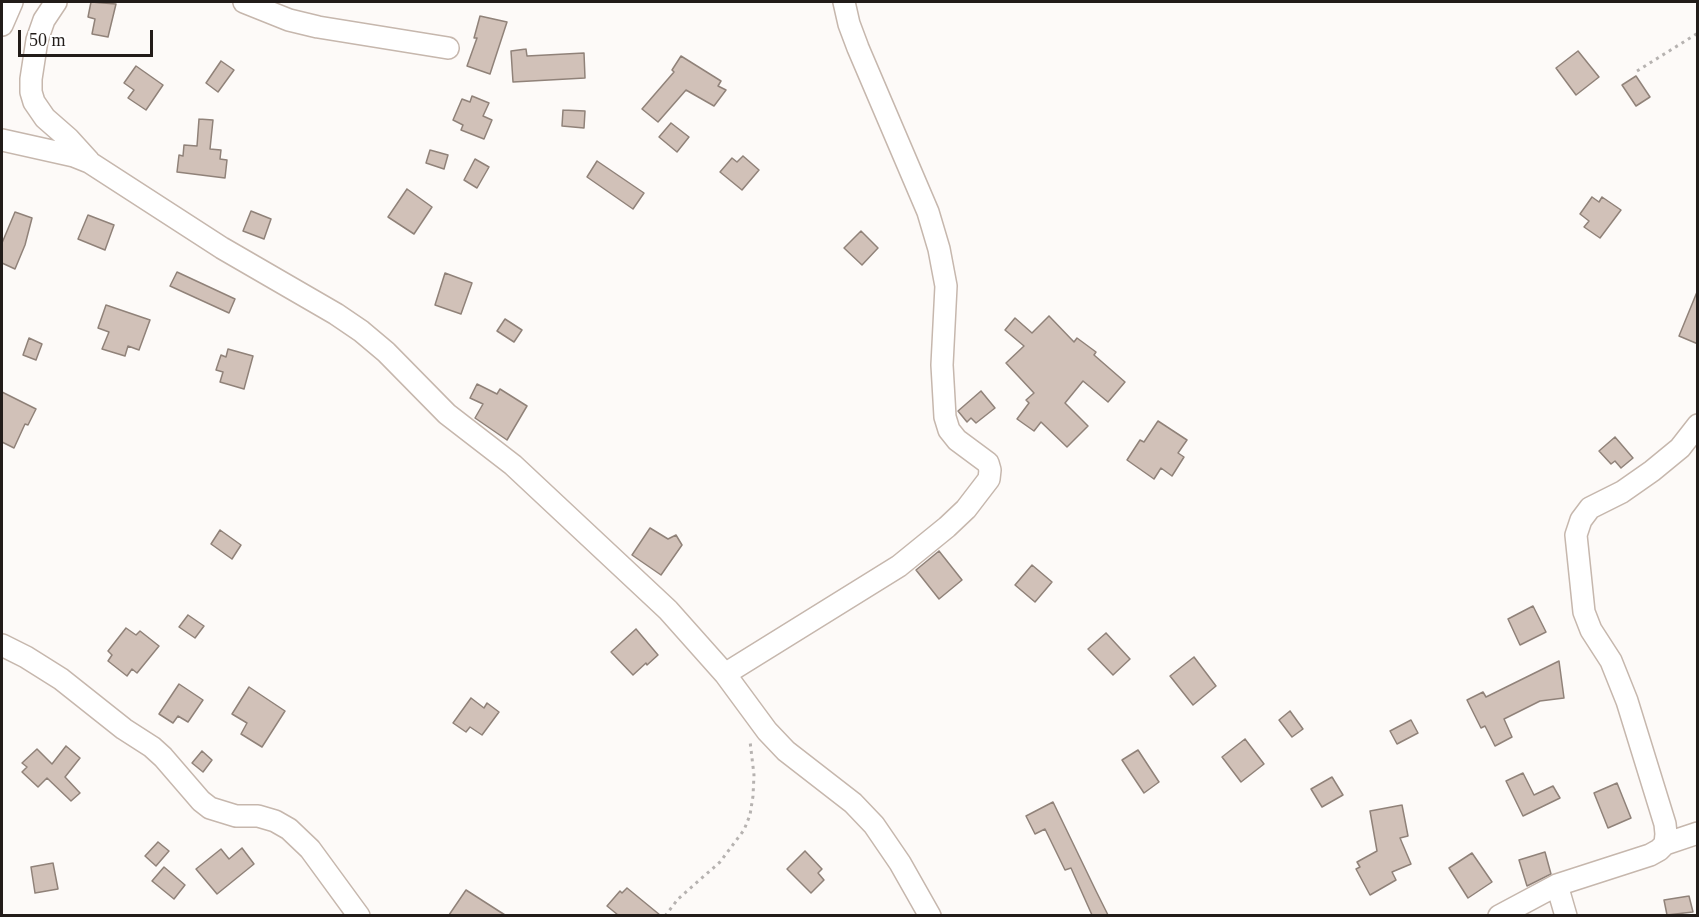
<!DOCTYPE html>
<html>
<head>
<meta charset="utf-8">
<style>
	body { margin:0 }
	#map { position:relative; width:1699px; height:917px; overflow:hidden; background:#fdfaf8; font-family:"Times New Roman",serif }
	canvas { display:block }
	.frame { position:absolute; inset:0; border:3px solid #221c19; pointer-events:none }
	.scale { position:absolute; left:18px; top:30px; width:135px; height:27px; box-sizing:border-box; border:3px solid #221c19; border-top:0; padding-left:8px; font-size:18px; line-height:21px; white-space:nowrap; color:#221c19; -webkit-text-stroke:4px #fff; paint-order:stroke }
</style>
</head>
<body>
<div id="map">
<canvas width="1699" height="917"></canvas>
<div class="frame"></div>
<div class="scale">50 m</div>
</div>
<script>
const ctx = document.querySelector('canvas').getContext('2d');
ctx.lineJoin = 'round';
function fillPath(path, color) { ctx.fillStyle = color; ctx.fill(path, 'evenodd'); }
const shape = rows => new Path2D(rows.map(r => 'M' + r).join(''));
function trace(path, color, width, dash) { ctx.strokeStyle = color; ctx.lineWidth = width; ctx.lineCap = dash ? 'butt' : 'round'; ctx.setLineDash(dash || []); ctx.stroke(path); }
const building = shape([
	[91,2,116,4,108,37,92,34,95,19,88,17,91,2],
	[480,16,507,22,490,74,467,66,477,38,474,38,480,16],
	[526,49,527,56,584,53,585,78,513,82,511,51,526,49],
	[1578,51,1599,77,1576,95,1556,68,1578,51],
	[681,56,721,81,718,86,726,90,714,106,686,90,658,122,642,109,674,72,672,70,681,56],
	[221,61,234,70,218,92,206,83,221,61],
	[136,66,163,85,146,110,128,98,134,90,124,83,136,66],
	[1636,76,1650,97,1636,106,1622,85,1636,76],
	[472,96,489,103,483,116,492,120,484,139,461,130,463,125,453,120,462,99,470,102,472,96],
	[563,110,585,111,584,128,562,126,563,110],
	[199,119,213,120,210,149,221,150,220,159,227,160,225,178,177,172,179,155,183,156,184,145,197,146,199,119],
	[671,123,689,137,677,152,659,137,671,123],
	[430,150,448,155,444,169,426,163,430,150],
	[743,156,759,170,742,190,720,172,732,158,737,162,743,156],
	[475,159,489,167,477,188,464,180,475,159],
	[597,161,644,193,633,209,587,177,597,161],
	[407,189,432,207,414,234,388,217,407,189],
	[1592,197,1599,202,1602,197,1621,210,1600,238,1584,227,1589,221,1580,214,1592,197],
	[251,211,271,219,264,239,243,231,251,211],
	[15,212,32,218,25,245,15,269,2,263,2,243,15,212],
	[88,215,114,225,105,250,78,239,88,215],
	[861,231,878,248,862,265,844,248,861,231],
	[177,272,235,299,229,313,170,286,177,272],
	[445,273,472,283,461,314,435,305,445,273],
	[1697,292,1698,293,1698,344,1679,336,1697,292],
	[106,305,150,320,139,350,128,346,125,356,102,349,109,332,98,328,106,305],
	[1049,316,1074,342,1077,338,1096,352,1094,355,1125,382,1108,402,1083,381,1065,403,1088,426,1067,447,1041,422,1034,431,1017,419,1029,403,1026,400,1034,393,1006,363,1024,346,1005,330,1015,318,1032,333,1049,316],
	[505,319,522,330,514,342,497,331,505,319],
	[29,338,42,344,36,360,23,355,29,338],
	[228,349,253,356,244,389,220,382,223,372,216,370,221,355,226,357,228,349],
	[477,384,497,394,500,389,527,406,507,440,475,418,483,404,470,398,477,384],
	[981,391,995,408,976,423,971,418,967,422,958,411,981,391],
	[2,392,36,409,28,425,25,424,14,448,2,442,2,392],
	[1158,421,1187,440,1178,453,1184,457,1172,476,1161,468,1154,479,1127,460,1140,440,1144,442,1158,421],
	[1615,437,1633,458,1621,468,1615,461,1611,464,1599,451,1615,437],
	[650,528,668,539,676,535,682,545,661,575,632,555,650,528],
	[220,530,241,545,232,559,211,544,220,530],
	[939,551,962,580,939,599,916,570,939,551],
	[1032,565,1052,582,1035,602,1015,585,1032,565],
	[1533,606,1546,632,1520,645,1508,619,1533,606],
	[188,615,204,626,195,638,179,627,188,615],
	[126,628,136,635,140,631,159,646,137,673,132,669,127,676,108,661,112,655,108,651,126,628],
	[636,629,658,655,647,665,646,663,633,675,611,652,636,629],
	[1106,633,1130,659,1113,675,1088,649,1106,633],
	[1194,657,1216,686,1193,705,1170,676,1194,657],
	[1559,661,1564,698,1540,701,1504,719,1512,737,1495,746,1485,726,1481,728,1467,700,1483,692,1486,697,1559,661],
	[179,684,203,700,188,722,178,716,173,723,159,714,179,684],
	[249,687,285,711,262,747,241,734,247,723,232,714,249,687],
	[471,698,484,708,487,703,499,712,482,735,470,727,466,732,453,723,471,698],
	[1290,711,1303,729,1292,737,1279,720,1290,711],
	[1411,720,1418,733,1397,744,1390,731,1411,720],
	[1245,739,1264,764,1241,782,1222,757,1245,739],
	[66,746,80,758,65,777,80,793,71,801,47,778,38,787,22,772,27,767,22,763,37,749,52,764,66,746],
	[1138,750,1159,782,1144,793,1122,760,1138,750],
	[202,751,212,760,203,772,192,763,202,751],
	[1523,773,1534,795,1553,786,1560,798,1523,816,1506,781,1523,773],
	[1332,777,1343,795,1322,807,1311,789,1332,777],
	[1617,783,1631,818,1608,828,1594,793,1617,783],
	[1053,802,1096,891,1108,915,1092,915,1071,868,1065,870,1045,829,1035,834,1026,816,1053,802],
	[1402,805,1408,836,1400,838,1411,864,1392,872,1396,880,1370,895,1356,869,1360,867,1357,862,1377,851,1370,811,1402,805],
	[158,842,169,851,156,866,145,856,158,842],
	[242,848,254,864,217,894,196,869,221,849,229,859,242,848],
	[805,851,822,869,818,873,824,880,811,893,787,869,805,851],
	[1545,852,1551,874,1527,886,1519,860,1545,852],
	[1472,853,1492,882,1468,898,1449,868,1472,853],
	[53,863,58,889,35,893,31,867,53,863],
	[164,867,185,885,174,899,152,881,164,867],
	[627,888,660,915,618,915,607,906,620,891,622,893,627,888],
	[466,890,505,915,449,915,466,890],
	[1689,896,1693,912,1667,915,1664,900,1689,896]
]);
const path = shape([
	[1637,71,1698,33],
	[665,916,678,899,720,862,744,830,750,815,753,796,754,775,750,741]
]);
const minor = shape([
	[56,2,44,20,37,40,31,79,31,92,34,102,45,118,69,139,89,161],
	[244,2,289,20,318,27,448,48],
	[2,25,12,2],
	[2,140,74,156,89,162,222,248,336,314,361,331,386,352,447,414,513,465,668,610,725,674,767,731,786,751,853,803,874,825,900,863,930,916],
	[2,645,26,657,61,679,124,729,152,747,163,757,201,801,210,808,236,816,258,816,275,821,289,829,310,849,359,916],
	[725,674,899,566,947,527,966,509,989,479,990,470,988,463,957,440,949,430,945,417,942,365,946,286,939,249,928,212,858,48,849,24,844,2],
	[1665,844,1698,833],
	[1557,885,1566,916],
	[1499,916,1557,885,1650,855,1659,850,1665,844,1666,834,1665,824,1627,701,1611,661,1591,630,1584,612,1576,535,1581,520,1590,508,1622,492,1652,471,1680,448,1698,425]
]);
fillPath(building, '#d1c1b8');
trace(building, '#908279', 1.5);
trace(minor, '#c6b7ad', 24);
trace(path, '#b6b2b0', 3, [3, 4.5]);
trace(minor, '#fff', 21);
</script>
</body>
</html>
